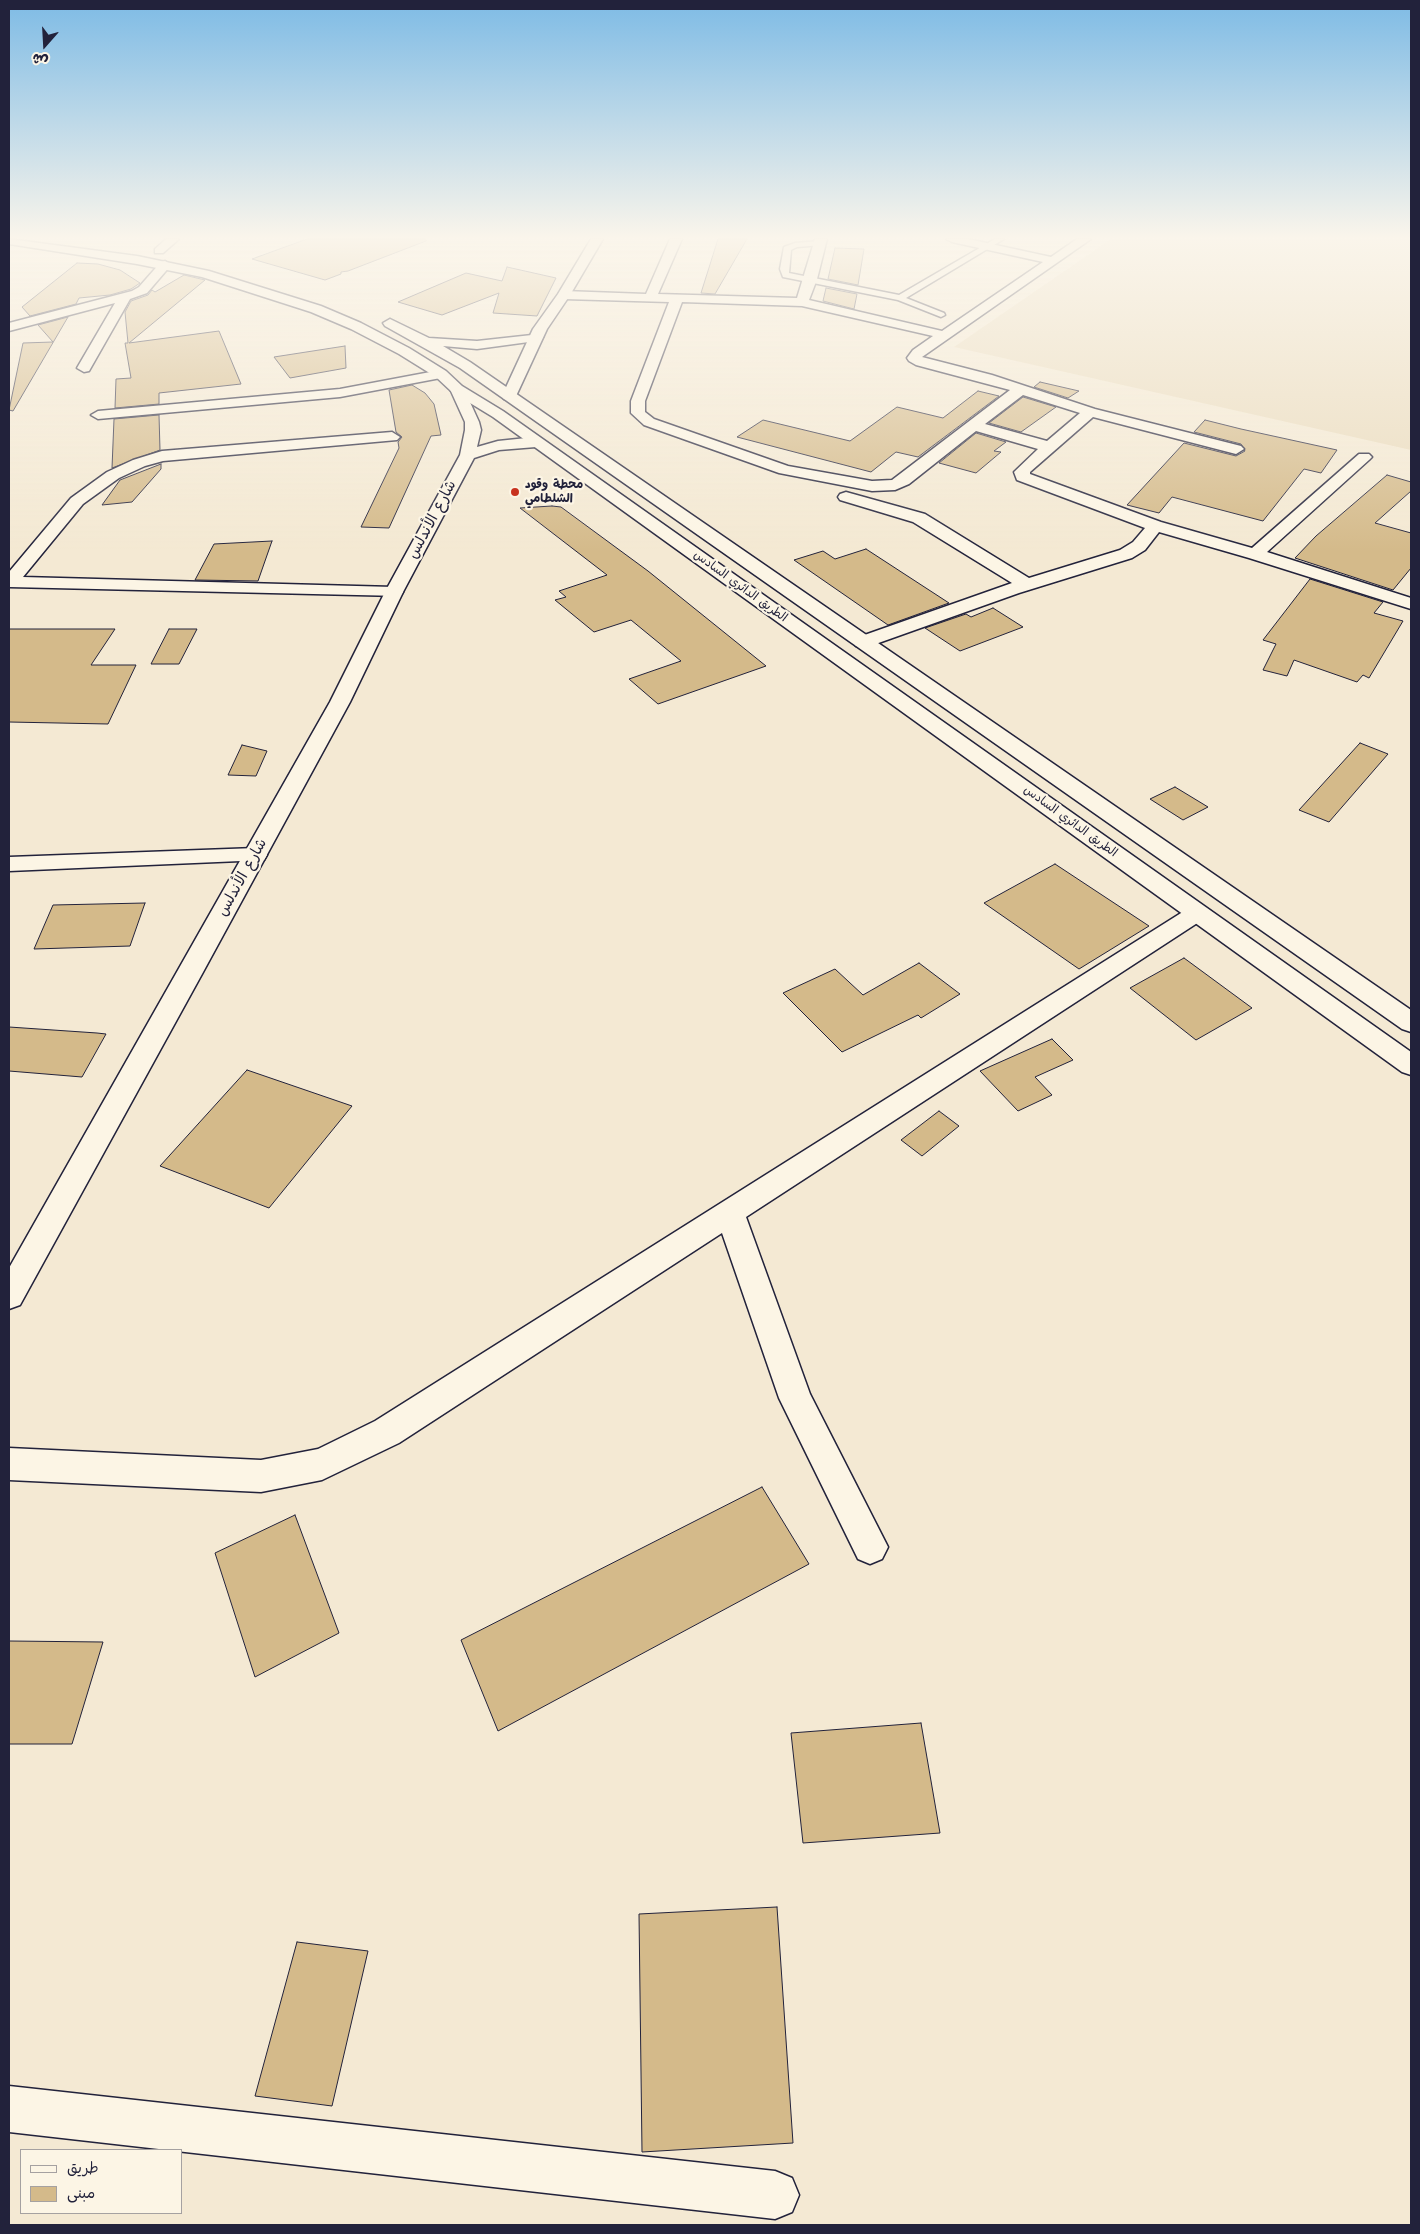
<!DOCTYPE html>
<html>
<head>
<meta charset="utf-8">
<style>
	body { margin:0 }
	#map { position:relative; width:1420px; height:2234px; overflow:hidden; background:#f4e9d3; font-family:"Architects Daughter","Playpen Sans Arabic",sans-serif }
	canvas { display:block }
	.frame { position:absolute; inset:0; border:10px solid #22223b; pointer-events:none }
	.legend { position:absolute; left:20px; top:2149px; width:162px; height:65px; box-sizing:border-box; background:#fcf5e5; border:1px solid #a5a1a1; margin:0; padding:6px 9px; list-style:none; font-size:15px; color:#22223b }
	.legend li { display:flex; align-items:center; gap:10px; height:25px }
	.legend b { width:25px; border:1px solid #a5a1a1 }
	.north { position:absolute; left:20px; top:20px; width:50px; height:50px; -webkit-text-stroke:4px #fcf5e5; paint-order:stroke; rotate:199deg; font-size:14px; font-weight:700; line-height:20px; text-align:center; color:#22223b }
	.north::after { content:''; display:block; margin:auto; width:18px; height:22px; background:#22223b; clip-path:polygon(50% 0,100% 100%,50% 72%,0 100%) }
</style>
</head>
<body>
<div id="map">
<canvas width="1420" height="2234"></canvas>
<div class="frame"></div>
<ul class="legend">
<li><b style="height:6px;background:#fcf5e5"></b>طريق</li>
<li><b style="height:14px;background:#d4ba8a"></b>مبنى</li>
</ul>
<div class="north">ش</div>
</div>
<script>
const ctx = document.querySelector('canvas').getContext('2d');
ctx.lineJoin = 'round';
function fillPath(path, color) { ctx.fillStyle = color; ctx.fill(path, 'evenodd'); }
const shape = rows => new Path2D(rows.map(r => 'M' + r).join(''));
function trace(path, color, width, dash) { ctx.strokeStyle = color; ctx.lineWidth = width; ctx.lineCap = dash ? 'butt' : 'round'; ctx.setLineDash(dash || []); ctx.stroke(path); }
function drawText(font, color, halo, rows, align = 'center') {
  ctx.font = font + ' "Architects Daughter","Playpen Sans Arabic",sans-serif'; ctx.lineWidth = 4.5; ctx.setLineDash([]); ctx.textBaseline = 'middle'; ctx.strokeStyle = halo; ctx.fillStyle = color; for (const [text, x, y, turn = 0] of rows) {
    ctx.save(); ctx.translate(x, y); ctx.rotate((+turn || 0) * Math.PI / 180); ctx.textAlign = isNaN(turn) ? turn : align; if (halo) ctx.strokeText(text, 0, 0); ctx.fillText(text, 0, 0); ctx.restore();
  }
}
const built = shape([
	[1111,239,1411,239,1411,450,954,347]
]);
const building = shape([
	[307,239,426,239,426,241,348,271,341,272,341,274,325,280,252,259,307,239],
	[718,239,747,239,715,294,701,293,718,239],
	[835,248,864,249,858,285,828,279,835,248],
	[77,263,98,264,120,270,140,283,131,289,110,295,79,298,76,304,30,316,22,307,77,263],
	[507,267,556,278,537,316,493,313,499,293,442,315,398,302,466,273,502,281,507,267],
	[184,275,205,280,129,343,219,331,241,384,159,393,159,404,115,408,116,379,131,378,125,343,128,343,125,312,131,301,148,295,152,290,155,292,184,275],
	[826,288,857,294,854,309,823,301,826,288],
	[68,317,13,411,9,410,23,343,53,342,38,325,68,317],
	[345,346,346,368,290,378,274,357,345,346],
	[1040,382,1079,391,1068,398,1034,387,1040,382],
	[412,385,425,393,434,404,441,435,431,436,389,528,361,527,399,448,398,442,402,437,396,432,389,390,412,385],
	[978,391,999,396,918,457,896,452,871,472,737,437,763,420,850,441,897,407,943,418,978,391],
	[1023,397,1056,407,1021,432,989,423,1023,397],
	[159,415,160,450,112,468,114,419,159,415],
	[1205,420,1241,429,1337,450,1321,473,1304,469,1263,521,1172,497,1159,513,1127,505,1184,443,1236,456,1245,451,1241,444,1194,432,1205,420],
	[976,433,1006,442,994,451,1001,452,976,473,939,463,976,433],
	[161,464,161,469,132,502,102,505,120,480,161,464],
	[1387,475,1411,482,1411,491,1375,523,1411,533,1411,568,1393,590,1295,558,1316,536,1387,475],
	[552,506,561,507,648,571,766,666,658,704,629,679,681,661,631,620,594,632,555,600,566,597,559,591,607,575,520,508,552,506],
	[272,541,258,581,195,580,214,544,272,541],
	[866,549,949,603,888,625,794,560,823,551,835,559,866,549],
	[1310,579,1383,602,1374,613,1403,621,1369,678,1363,675,1357,682,1294,660,1287,676,1263,670,1276,644,1263,640,1310,579],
	[993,608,1023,627,960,651,925,628,966,614,971,617,993,608],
	[9,629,115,629,91,665,136,665,108,724,9,722,9,629],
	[169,629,197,629,179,664,151,664,169,629],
	[1360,743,1388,754,1329,822,1299,810,1360,743],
	[242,745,267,751,256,776,228,775,242,745],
	[1175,787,1208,807,1183,820,1150,799,1175,787],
	[1055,864,1149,926,1079,969,984,903,1055,864],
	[145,903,130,946,34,949,53,905,145,903],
	[1184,958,1252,1008,1196,1040,1130,988,1184,958],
	[919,963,960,994,921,1018,918,1015,842,1052,783,993,835,969,863,995,919,963],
	[9,1027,97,1033,106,1034,82,1077,9,1071,9,1027],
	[1052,1039,1073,1060,1035,1077,1052,1095,1018,1111,980,1071,1052,1039],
	[247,1070,352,1106,269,1208,160,1166,247,1070],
	[939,1111,959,1126,922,1156,901,1140,939,1111],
	[762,1487,809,1564,498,1731,461,1640,762,1487],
	[295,1515,339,1633,255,1677,215,1553,295,1515],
	[9,1641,103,1642,72,1744,9,1744,9,1641],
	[921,1723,940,1833,803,1843,791,1733,921,1723],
	[777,1907,793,2143,642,2152,639,1914,777,1907],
	[297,1942,368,1951,332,2106,255,2096,297,1942]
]);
const service = shape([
	[995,239,1004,239,906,298,944,313,945,315,941,317,898,300,783,277,780,269,784,247,795,243,820,241,823,241,823,245,797,247,791,250,789,273,899,295,995,239]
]);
const minor = shape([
	[166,239,179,239,163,253,155,253,155,249,166,239],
	[670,239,682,239,658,294,797,298,815,239,827,239,817,279,809,300,942,331,1043,262,952,242,946,239,968,239,1051,257,1077,239,1091,239,922,357,992,375,1095,409,1241,446,1244,449,1236,454,1093,417,1030,472,1030,474,1161,522,1252,548,1359,454,1369,454,1372,457,1369,460,1267,552,1411,598,1411,609,1249,558,1159,532,1145,550,1132,558,1019,593,870,646,856,646,854,642,856,638,1012,583,913,522,840,500,838,497,840,494,846,492,925,514,1029,578,1120,550,1133,542,1145,528,1017,480,1014,472,1038,449,976,431,909,484,895,490,872,491,779,473,644,425,631,413,631,401,669,302,564,299,558,295,564,291,646,294,670,239],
	[682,302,802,306,933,336,913,350,907,358,909,361,916,365,1010,390,892,480,872,481,788,466,654,419,645,412,645,401,682,302],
	[1023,395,1080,413,1047,441,985,424,1023,395],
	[165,261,171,265,147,293,130,299,89,371,84,372,77,368,115,303,9,331,9,323,132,291,139,287,161,262,165,261],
	[441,370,448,374,446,377,340,397,98,419,91,415,98,411,340,389,441,370],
	[392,432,400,437,397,440,163,461,145,466,119,478,83,504,23,577,394,587,400,588,403,592,400,596,9,587,9,572,71,498,107,472,133,460,162,451,392,432],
	[256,848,264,850,267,855,264,860,9,871,9,857,256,848],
	[1197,905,1205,908,1209,913,1205,918,746,1217,810,1394,888,1547,882,1559,870,1564,858,1559,779,1398,722,1233,399,1443,322,1480,261,1492,9,1480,9,1448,261,1460,318,1449,375,1421,1189,908,1197,905],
	[9,2086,775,2171,792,2178,799,2195,792,2212,775,2219,9,2132,9,2086]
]);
const tertiary = shape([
	[591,239,603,239,570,295,547,329,516,396,509,400,504,399,502,396,533,329,558,294,591,239]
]);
const secondary = shape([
	[457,385,464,389,479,422,481,430,477,447,498,441,536,437,544,442,536,447,499,450,474,458,403,592,350,702,202,974,20,1305,9,1309,9,1268,330,702,385,592,460,455,465,430,465,422,450,389,457,385]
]);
const trunk = shape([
	[9,239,137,256,209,271,321,306,361,323,409,348,446,371,462,386,503,411,1411,1052,1411,1075,1402,1072,493,417,452,392,436,377,399,354,351,329,311,312,202,277,137,264,9,244,9,239],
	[390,319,429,338,477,341,541,334,543,337,541,340,536,341,477,349,443,346,470,362,1411,1010,1411,1032,1402,1029,460,368,385,326,383,323,390,319]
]);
const markers = [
	[515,492,5,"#c8321e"]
];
const farPoinames = [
	["محطة وقود",525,485],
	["الشلطامي",525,499]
];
const farStreetnames = [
	["الطريق الدائري السادس",740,587,36],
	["الطريق الدائري السادس",1070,822,36]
];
const streetNames = [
	["شارع الأندلس",433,520,-62],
	["شارع الأندلس",243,878,-61]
];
fillPath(built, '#eadbbd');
fillPath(building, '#d4ba8a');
trace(building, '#22223b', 1);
trace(service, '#22223b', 3);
trace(minor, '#22223b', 3);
trace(tertiary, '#22223b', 3);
trace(secondary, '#22223b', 3);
trace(trunk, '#22223b', 3);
fillPath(service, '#fcf5e5');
fillPath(minor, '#fcf5e5');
fillPath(tertiary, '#fcf5e5');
fillPath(secondary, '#fcf5e5');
fillPath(trunk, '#fcf5e5');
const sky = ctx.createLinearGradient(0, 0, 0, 552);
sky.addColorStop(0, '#7ebbe5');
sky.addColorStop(0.43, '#faf5eb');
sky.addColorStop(1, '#faf5eb00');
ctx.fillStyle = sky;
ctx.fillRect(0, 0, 1420, 552);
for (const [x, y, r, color] of markers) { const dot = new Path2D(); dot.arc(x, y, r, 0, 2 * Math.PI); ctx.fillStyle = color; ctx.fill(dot); trace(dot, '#fcf5e5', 2); }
drawText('bold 12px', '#22223b', '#fcf5e5', farPoinames, 'left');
drawText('12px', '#22223b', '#fcf5e5', farStreetnames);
drawText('15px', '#22223b', '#fcf5e5', streetNames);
</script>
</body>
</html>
